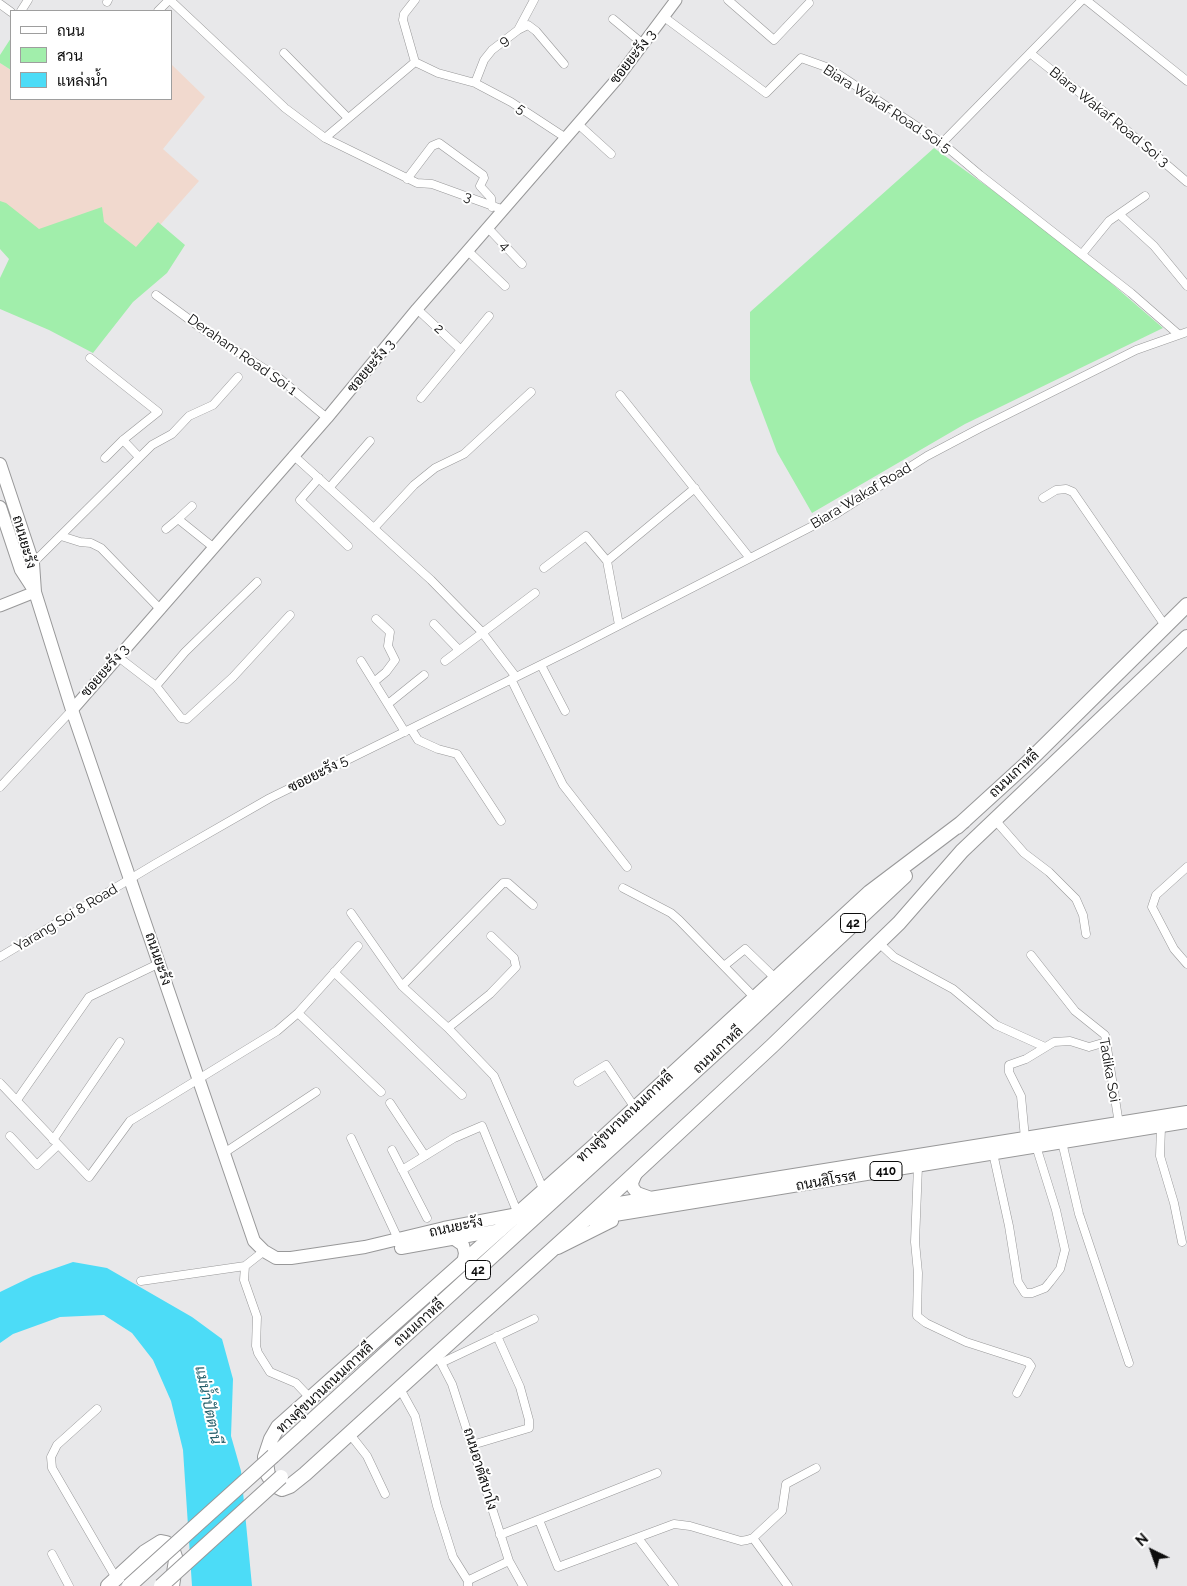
<!DOCTYPE html>
<html>
<head>
<meta charset="utf-8">
<style>
	body { margin:0 }
	#map { position:relative; width:1187px; height:1586px; overflow:hidden; background:#e8e8ea; font-family:Raleway,Sarabun,sans-serif }
	canvas { display:block }
	.legend { position:absolute; left:10px; top:10px; width:162px; height:90px; box-sizing:border-box; background:#fff; border:1px solid #9e9e9e; margin:0; padding:6px 9px; list-style:none; font-size:15px; color:#0d0d0d }
	.legend li { display:flex; align-items:center; gap:10px; height:25px }
	.legend b { width:25px; border:1px solid #9e9e9e }
	.north { position:absolute; left:1127px; top:1526px; width:50px; height:50px; -webkit-text-stroke:4px #fff; paint-order:stroke; rotate:318deg; font-size:14px; font-weight:700; line-height:20px; text-align:center; color:#0d0d0d }
	.north::after { content:''; display:block; margin:auto; width:18px; height:22px; background:#0d0d0d; clip-path:polygon(50% 0,100% 100%,50% 72%,0 100%) }
</style>
</head>
<body>
<div id="map">
<canvas width="1187" height="1586"></canvas>
<ul class="legend">
<li><b style="height:6px;background:#fff"></b>ถนน</li>
<li><b style="height:14px;background:#a1eeab"></b>สวน</li>
<li><b style="height:14px;background:#4cdcf7"></b>แหล่งน้ำ</li>
</ul>
<div class="north">N</div>
</div>
<script>
const ctx = document.querySelector('canvas').getContext('2d');
ctx.lineJoin = 'round';
function fillPath(path, color) { ctx.fillStyle = color; ctx.fill(path, 'evenodd'); }
const shape = rows => new Path2D(rows.map(r => 'M' + r).join(''));
function trace(path, color, width, dash) { ctx.strokeStyle = color; ctx.lineWidth = width; ctx.lineCap = dash ? 'butt' : 'round'; ctx.setLineDash(dash || []); ctx.stroke(path); }
function drawText(font, color, halo, rows, align = 'center') {
  ctx.font = font + ' Raleway,Sarabun,sans-serif'; ctx.lineWidth = 4; ctx.setLineDash([]); ctx.textBaseline = 'middle'; ctx.strokeStyle = halo; ctx.fillStyle = color; for (const [text, x, y, turn = 0] of rows) {
    ctx.save(); ctx.translate(x, y); ctx.rotate((+turn || 0) * Math.PI / 180); ctx.textAlign = isNaN(turn) ? turn : align; if (halo) ctx.strokeText(text, 0, 0); ctx.fillText(text, 0, 0); ctx.restore();
  }
}
const commercial = shape([
	[0,63,11,70,11,99,171,99,171,64,205,97,163,149,199,181,137,251,0,240]
]);
const green = shape([
	[11,38,11,70,0,63,0,55],
	[934,148,1060,239,1163,328,965,424,812,513,777,452,750,380,750,312],
	[0,201,6,203,39,229,102,207,104,222,136,247,158,222,185,245,167,273,133,302,93,353,49,330,0,309,0,278,9,259,0,249]
]);
const water = shape([
	[73,1262,107,1268,192,1317,222,1339,233,1379,231,1436,241,1471,252,1586,192,1586,183,1450,171,1401,153,1360,132,1333,104,1315,60,1317,13,1334,0,1343,0,1292,33,1276]
]);
const street = shape([
	[170,0,285,108,325,138,417,183,432,184,504,210],
	[415,0,404,14,403,20,415,62],
	[728,0,774,40,809,3],
	[1086,0,1187,81],
	[107,2,108,0],
	[0,4,11,12],
	[21,11,28,0],
	[158,11,169,0],
	[664,17,766,93,801,58,829,68,942,143,980,175,1131,293,1178,334],
	[613,19,643,44],
	[518,30,528,25,536,31,564,64],
	[284,53,348,118],
	[1030,53,1118,123,1187,182],
	[415,62,438,73,475,83,511,102,566,138],
	[475,83,484,60,492,50,518,30,534,0],
	[578,124,611,154],
	[325,138,415,62],
	[942,143,1082,0],
	[407,179,432,146,439,143,483,175,484,178,480,186,491,198,492,207],
	[1120,215,1154,246,1187,286],
	[488,228,522,264],
	[468,251,505,286],
	[1082,254,1109,221,1145,196],
	[156,295,205,331,279,378,327,418],
	[417,309,460,349],
	[90,358,158,412,123,440,105,458],
	[620,395,749,557],
	[421,398,489,316],
	[123,440,139,457],
	[293,455,431,580,481,631,516,677],
	[319,478,300,500,348,546],
	[330,487,370,441],
	[1043,498,1056,490,1066,489,1073,492,1166,627],
	[192,506,178,519,213,547],
	[375,527,414,485,435,468,464,454,531,392],
	[166,529,178,519],
	[61,536,80,542,91,543,101,548,161,610],
	[607,561,695,488],
	[33,563,152,445,172,434,189,416,213,405,238,377],
	[544,568,586,536,607,561,619,625],
	[434,624,459,650],
	[117,656,156,686,181,718,187,719,233,677,290,615],
	[361,661,405,732],
	[445,661,535,593],
	[541,665,565,711],
	[511,679,563,785,627,867],
	[374,682,386,672,395,660,388,646,390,632,376,619],
	[156,686,185,652,257,582],
	[388,704,424,675],
	[411,729,418,740,438,749,457,754,501,821],
	[0,787,72,710],
	[996,821,1024,853,1049,872,1076,899,1083,915,1086,934],
	[1187,867,1156,895,1152,907,1174,949,1187,964],
	[623,888,671,913,679,920,754,997],
	[351,913,402,986,448,1028,494,1076,544,1191],
	[879,943,894,957,953,989,996,1025,1045,1047],
	[1031,955,1075,1011,1105,1035,1119,1124],
	[0,957,155,864,270,798,575,648,836,514,927,456,980,428,1136,350,1187,332],
	[724,966,745,949,775,978],
	[334,972,462,1095],
	[402,986,503,883,508,883,533,905],
	[298,1013,381,1092],
	[448,1028,490,994,516,967,514,958,491,936],
	[578,1082,606,1065,635,1108],
	[0,1083,89,1177,130,1121,277,1031,298,1013,358,946],
	[17,1100,89,997,160,963],
	[390,1103,425,1156],
	[1161,1127,1160,1156,1174,1203,1182,1242],
	[10,1136,37,1165,58,1145],
	[351,1138,399,1241],
	[1025,1138,1021,1096,1009,1072,1009,1065,1026,1059,1054,1042,1070,1041,1089,1047,1106,1042],
	[53,1140,120,1042],
	[1062,1142,1079,1214,1129,1363],
	[392,1150,427,1218],
	[224,1153,316,1092],
	[993,1153,1009,1226,1018,1282,1025,1293,1032,1293,1045,1288,1050,1282,1060,1269,1065,1250,1056,1210,1036,1146],
	[918,1166,915,1242,918,1273,917,1316,926,1323,966,1342,1028,1362,1031,1366,1017,1393],
	[402,1170,454,1138,482,1126,516,1209],
	[245,1266,244,1280,257,1317,256,1346,258,1353,270,1372,296,1383,311,1399],
	[141,1281,245,1266,264,1251],
	[436,1353,452,1384,509,1561,523,1586],
	[441,1363,534,1319],
	[399,1387,415,1416,437,1506,453,1557,468,1581],
	[97,1409,57,1445,51,1457,52,1468,116,1578],
	[349,1433,367,1456,385,1494],
	[472,1445,529,1428,529,1420,520,1387,497,1336],
	[539,1520,558,1567,674,1524,690,1526,741,1541,747,1540,753,1538,782,1511,786,1484,816,1468],
	[500,1535,657,1473],
	[638,1538,674,1586],
	[753,1538,788,1586],
	[52,1554,69,1586],
	[468,1586,468,1581,471,1579,509,1561]
]);
const secondary = shape([
	[0,606,35,592],
	[72,710,327,418,417,309,616,80,676,0]
]);
const primary = shape([
	[0,464,33,563,35,592,72,710,254,1241,264,1251,276,1258,291,1258,365,1247,444,1228,518,1214],
	[0,507,21,570,34,590],
	[637,1171,632,1183,633,1188,637,1193,651,1198],
	[600,1206,1187,1112],
	[584,1220,1187,1122],
	[453,1238,463,1245,465,1253,463,1264],
	[401,1248,501,1230],
	[558,1248,612,1221]
]);
const highway = shape([
	[964,821,870,892,593,1147,278,1427,271,1439,265,1457,268,1475,274,1485,282,1489,290,1486,305,1474,576,1228,772,1046,899,923,962,851,1187,637],
	[957,827,1025,765,1187,605],
	[273,1456,737,1033,905,876],
	[108,1586,145,1552,161,1542,166,1543,172,1548,176,1560,172,1586]
]);
const highwayBridge = shape([
	[129,1586,273,1456],
	[161,1586,281,1477]
]);
const shields = [
	[853,923,25],
	[886,1171,32],
	[478,1270,25]
];
const shieldNames = [
	["42",853,923],
	["410",886,1171],
	["42",478,1270]
];
const streetNames = [
	["9",504,41,-38],
	["ซอยยะรัง 3",633,57,-52],
	["5",521,109,34],
	["Biara Wakaf Road Soi 5",887,109,33],
	["Biara Wakaf Road Soi 3",1109,117,39],
	["3",468,197,20],
	["4",505,246,47],
	["2",439,329,43],
	["Deraham Road Soi 1",242,355,35],
	["ซอยยะรัง 3",371,366,-50],
	["Biara Wakaf Road",861,496,-31],
	["ถนนยะรัง",24,542,74],
	["ซอยยะรัง 3",105,671,-49],
	["ซอยยะรัง 5",318,774,-27],
	["ถนนเกาหลี",1014,774,-43],
	["Yarang Soi 8 Road",66,918,-31],
	["ถนนยะรัง",158,959,71],
	["ถนนเกาหลี",718,1050,-43],
	["Tadika Soi",1109,1070,80],
	["ทางคู่ขนานถนนเกาหลี",625,1117,-43],
	["ถนนสิโรรส",826,1181,-10],
	["ถนนยะรัง",456,1227,-12],
	["ถนนเกาหลี",419,1323,-42],
	["ทางคู่ขนานถนนเกาหลี",325,1388,-43],
	["ถนนอาตัสบาโง",480,1469,73]
];
const waterNames = [
	["แม่น้ำปัตตานี",208,1405,78]
];
fillPath(commercial, '#f1d9ce');
fillPath(green, '#a1eeab');
fillPath(water, '#4cdcf7');
trace(street, '#989899', 9);
trace(secondary, '#989899', 13);
trace(primary, '#989899', 14);
trace(highway, '#989899', 16);
trace(street, '#fff', 8);
trace(secondary, '#fff', 11);
trace(primary, '#fff', 12);
trace(highway, '#fff', 14);
trace(highwayBridge, '#989899', 16, []);
trace(highwayBridge, '#fff', 14);
for (const [x, y, w] of shields) { const box = new Path2D(); box.roundRect(x - w / 2, y - 9.5, w, 19, 4); ctx.fillStyle = '#fff'; ctx.fill(box); trace(box, '#0d0d0d', 1); }
drawText('bold 12px', '#0d0d0d', null, shieldNames);
drawText('14px', '#0d0d0d', '#fff', streetNames);
drawText('italic 15px', '#245e69', '#fff', waterNames);
</script>
</body>
</html>
